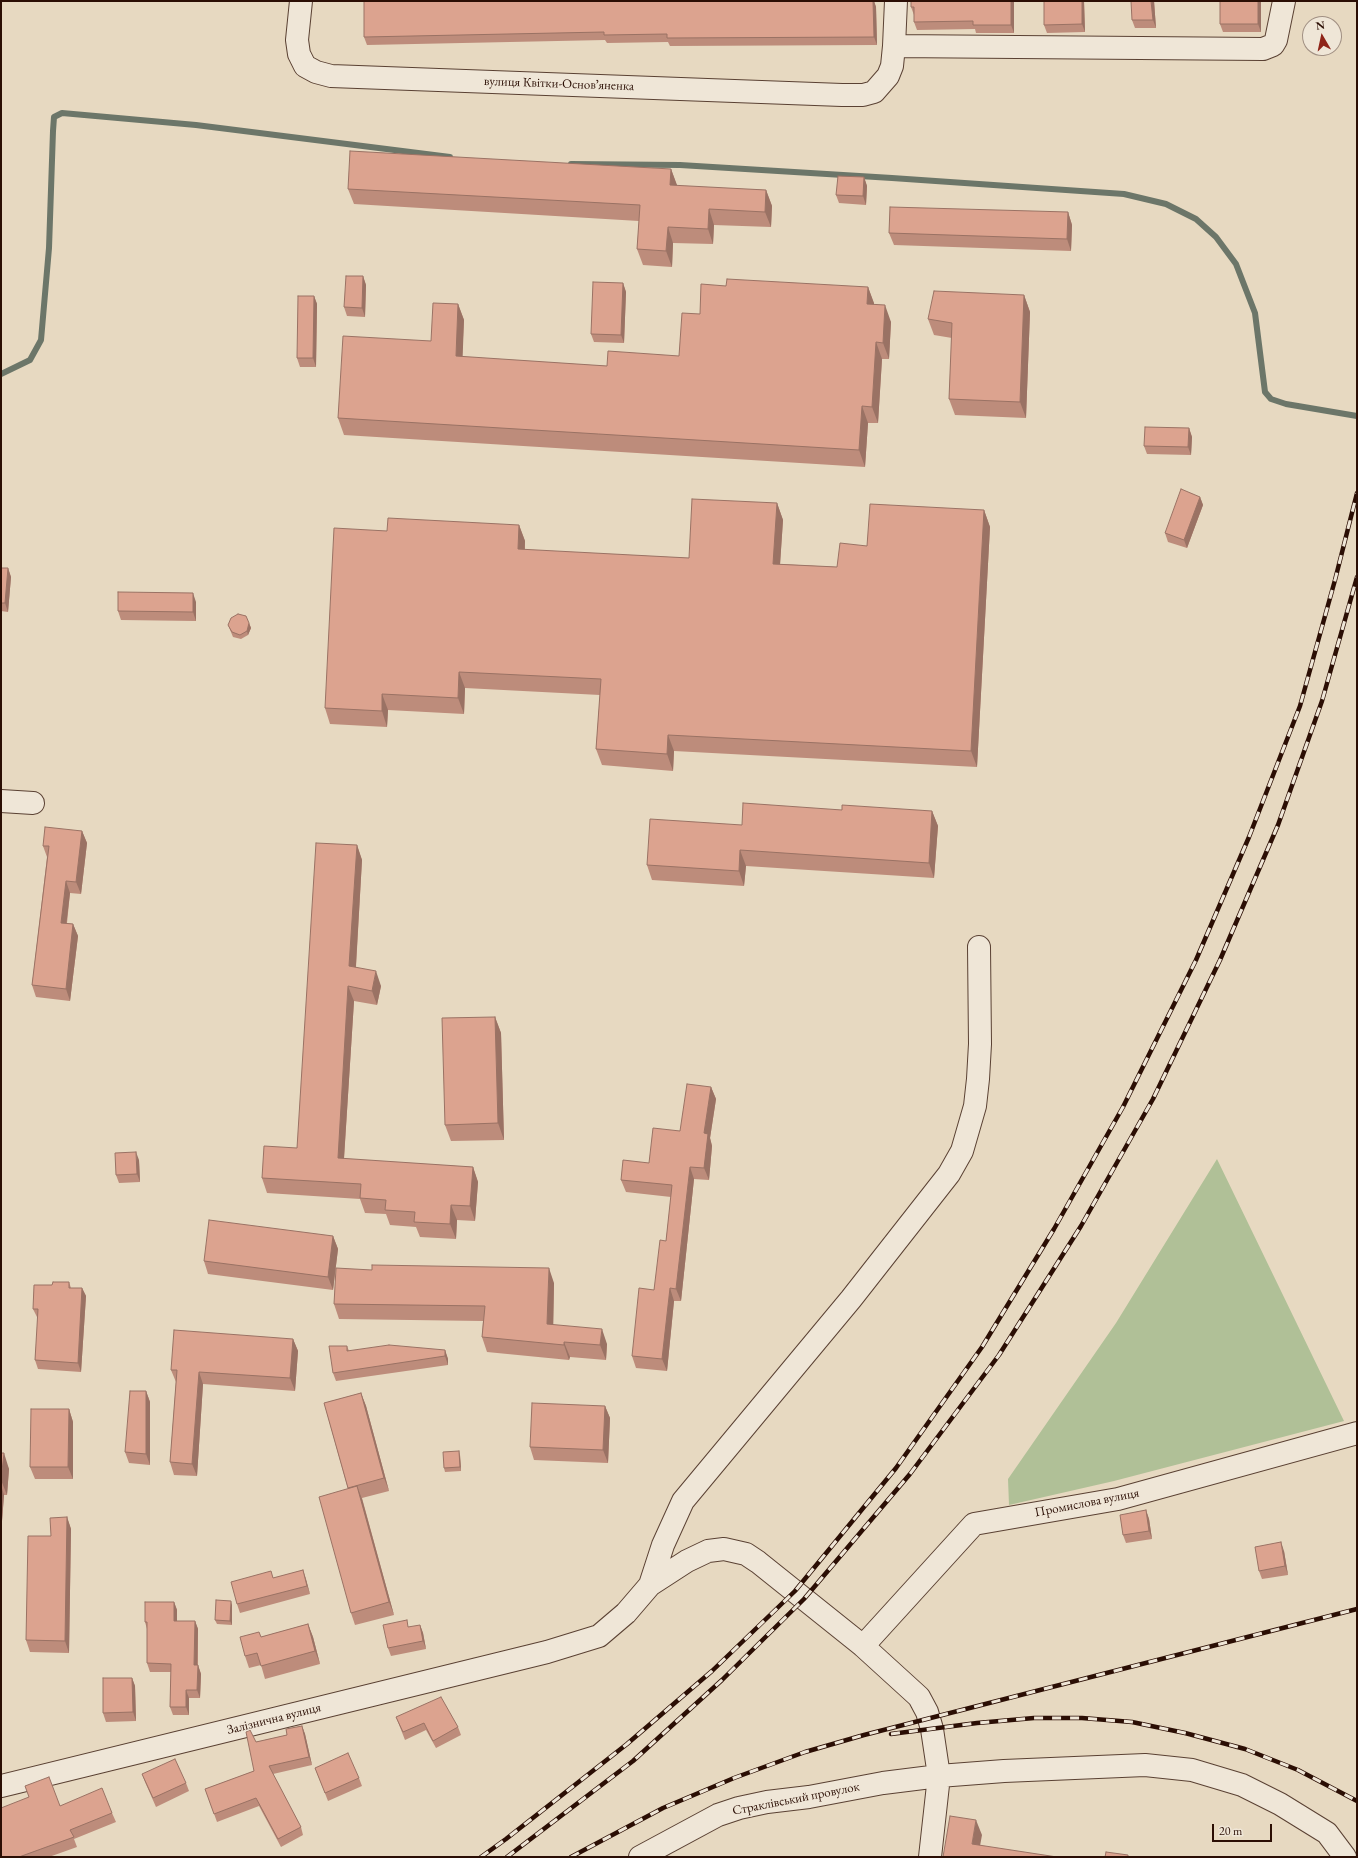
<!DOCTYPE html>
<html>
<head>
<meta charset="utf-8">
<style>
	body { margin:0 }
	#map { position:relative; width:1358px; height:1858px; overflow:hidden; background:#e7d9c1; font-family:"EB Garamond",serif }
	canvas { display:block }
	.frame { position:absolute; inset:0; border:2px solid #2b0e04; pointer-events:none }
	.north { position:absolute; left:1302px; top:16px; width:40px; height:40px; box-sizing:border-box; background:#efe6d7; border:1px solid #a19083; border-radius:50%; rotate:351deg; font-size:11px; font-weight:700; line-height:16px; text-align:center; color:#2b0e04 }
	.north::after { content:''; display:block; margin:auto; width:14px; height:18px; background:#8f2418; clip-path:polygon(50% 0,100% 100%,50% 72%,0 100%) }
	.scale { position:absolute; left:1212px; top:1824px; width:60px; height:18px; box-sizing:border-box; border:2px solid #2b0e04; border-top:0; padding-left:5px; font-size:12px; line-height:14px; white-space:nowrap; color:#2b0e04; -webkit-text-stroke:3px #efe6d7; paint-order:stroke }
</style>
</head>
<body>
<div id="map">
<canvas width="1358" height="1858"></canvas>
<div class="frame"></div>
<div class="north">N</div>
<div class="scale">20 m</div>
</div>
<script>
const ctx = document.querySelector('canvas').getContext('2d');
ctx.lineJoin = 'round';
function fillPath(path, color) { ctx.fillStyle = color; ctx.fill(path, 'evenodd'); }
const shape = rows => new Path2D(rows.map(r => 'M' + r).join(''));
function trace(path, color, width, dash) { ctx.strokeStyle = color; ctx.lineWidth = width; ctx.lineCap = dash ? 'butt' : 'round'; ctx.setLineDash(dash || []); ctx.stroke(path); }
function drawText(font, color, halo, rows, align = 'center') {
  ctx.font = font + ' "EB Garamond",serif'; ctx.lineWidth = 3; ctx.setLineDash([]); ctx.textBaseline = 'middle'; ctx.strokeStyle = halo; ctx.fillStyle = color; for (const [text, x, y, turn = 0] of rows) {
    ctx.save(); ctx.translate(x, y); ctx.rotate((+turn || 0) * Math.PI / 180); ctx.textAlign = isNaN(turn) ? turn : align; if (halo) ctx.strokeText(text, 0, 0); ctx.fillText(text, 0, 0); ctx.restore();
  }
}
const green = shape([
	[1217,1159,1344,1421,1114,1481,1009,1505,1008,1479,1116,1323]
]);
const stream = shape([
	[571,164,680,165,892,178,1124,194,1166,204,1196,219,1216,237,1236,264,1255,313,1265,392,1271,399,1286,404,1357,416],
	[1,374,30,360,41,340,49,248,53,131,54,117,62,113,196,125,450,157]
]);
const minor = shape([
	[301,1,297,40,299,54,305,66,316,72,331,76,842,95,863,95,874,92,888,76,892,66,894,46,896,1],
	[894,46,1263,49,1273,45,1276,40,1284,1],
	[1,801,33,803],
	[650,1585,687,1561,708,1551,724,1549,746,1554,758,1562,863,1646,919,1697,927,1712,932,1729,939,1776,930,1857],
	[863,1646,974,1524,1118,1499,1357,1433],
	[1,1786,547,1652,599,1636,626,1613,650,1585,663,1545,683,1501,851,1299,949,1174,962,1151,975,1106,978,1079,980,1044,979,947],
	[640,1857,718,1815,739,1808,767,1802,809,1797,883,1783,939,1776,1004,1771,1145,1765,1192,1770,1242,1785,1280,1804,1327,1833,1345,1857]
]);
const rail = shape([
	[891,1734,977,1723,1034,1718,1082,1718,1132,1722,1185,1733,1245,1749,1298,1770,1357,1801],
	[481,1857,506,1839,627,1744,712,1671,795,1591,896,1468,982,1347,1054,1229,1123,1107,1196,960,1249,837,1300,706,1335,580,1357,493],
	[507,1857,633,1761,722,1680,804,1599,910,1474,999,1355,1081,1226,1153,1099,1220,960,1278,825,1322,701,1357,577],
	[571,1857,663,1808,734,1778,805,1752,864,1735,1357,1609]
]);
const wall = shape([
	[643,1,874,1,876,7,877,45,670,46,668,42,607,43,605,40,367,45,364,37],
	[1014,1,1014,33,976,33,975,29,917,30,914,22,914,15,911,7],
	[1044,1,1084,1,1085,32,1047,33,1044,25],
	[1154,1,1156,28,1135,28,1132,20],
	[1220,1,1261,1,1261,32,1223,32,1220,24],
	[671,169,677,186,766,190,772,206,771,227,714,225,713,244,673,243,672,267,643,265,637,249,639,221,354,204,348,189],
	[864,177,867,186,866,205,839,203,836,195],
	[1068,212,1072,225,1071,251,894,245,889,233],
	[363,276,366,285,365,317,347,316,344,307],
	[623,283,626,292,624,343,594,342,591,334],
	[726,286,868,287,874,304,891,322,889,359,882,359,878,423,868,423,865,467,344,435,338,418,431,341,458,304,464,320,462,357,607,366,679,356,700,314],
	[1024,295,1030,312,1026,418,955,415,949,399,952,338,934,335,928,319],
	[314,296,317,304,316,367,300,367,297,358],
	[1189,428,1192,437,1191,455,1147,454,1144,446],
	[1200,497,1203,505,1187,548,1168,542,1165,533],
	[777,503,783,520,780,564,837,567,867,546,984,510,990,527,977,767,674,751,673,771,602,765,596,749,600,695,465,688,464,714,388,710,387,727,330,724,325,708,387,531,519,525,525,541,525,550,689,558],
	[1,568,8,568,11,577,8,612,1,611],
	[196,602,196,621,121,620,118,611],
	[249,623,251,628,248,635,241,639,233,637,228,625],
	[842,810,932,811,938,826,934,878,746,866,744,886,652,880,647,865,742,825],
	[82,831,87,843,81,894,70,893,67,923,73,924,78,936,70,1001,36,997,32,985,47,857,43,846],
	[357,845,362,860,356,967,381,986,377,1005,354,1001,344,1159,473,1167,478,1182,475,1221,457,1220,456,1239,420,1237,416,1227,390,1225,386,1214,365,1213,360,1199,267,1193,262,1178,297,1148],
	[495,1017,501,1033,504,1140,451,1141,445,1125],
	[711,1087,716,1099,710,1138,712,1146,709,1180,694,1179,681,1301,674,1301,667,1371,636,1368,632,1356,654,1290,666,1241,671,1197,626,1192,621,1180,649,1163,680,1131],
	[139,1160,140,1182,119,1183,116,1175],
	[333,1236,338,1249,333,1290,208,1274,204,1261],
	[69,1282,71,1288,82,1288,86,1296,81,1372,38,1369,35,1360,38,1317,37,1317,33,1309,52,1285],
	[554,1283,553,1325,607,1344,606,1360,570,1357,569,1360,487,1352,482,1337,483,1321,339,1319,334,1304],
	[293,1339,298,1351,295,1391,203,1384,197,1476,174,1475,170,1462,176,1382,171,1370],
	[347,1346,349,1351,445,1350,448,1359,448,1365,336,1381,333,1373],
	[146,1391,150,1402,150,1465,129,1463,125,1452],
	[361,1393,366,1406,389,1491,362,1498,394,1615,355,1625,351,1613,348,1489,324,1403],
	[605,1406,610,1418,608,1463,534,1460,530,1447],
	[69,1409,73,1422,73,1479,35,1479,30,1467],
	[1,1453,9,1469,7,1495,4,1495,1,1534],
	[460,1455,461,1471,445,1472,444,1468],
	[1146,1510,1149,1519,1152,1539,1126,1543,1123,1535],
	[67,1517,71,1529,69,1653,30,1652,26,1640],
	[1284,1551,1288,1575,1262,1579,1259,1571],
	[303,1570,310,1594,240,1613,237,1604,274,1578],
	[174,1602,177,1610,177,1621,195,1621,198,1629,198,1665,201,1674,200,1698,189,1698,189,1715,173,1715,170,1707,171,1672,150,1672,147,1663,147,1629,145,1622],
	[232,1605,232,1625,217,1624,215,1620],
	[308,1624,313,1637,320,1664,265,1679,261,1665,249,1668,245,1656,261,1637],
	[420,1625,423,1633,426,1649,391,1656,388,1648],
	[132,1678,135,1686,136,1721,106,1722,103,1713],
	[396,1717,458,1727,461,1735,436,1748,426,1730,405,1740],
	[302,1726,305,1734,312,1765,273,1774,301,1827,303,1835,281,1847,259,1806,217,1822,205,1789,254,1771,256,1742,287,1735],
	[315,1768,359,1778,362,1786,328,1801],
	[142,1774,186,1783,189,1791,156,1807,145,1782],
	[25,1786,60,1806,112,1813,116,1822,74,1839,77,1847,49,1857,1,1857,29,1797]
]);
const shadedWall = shape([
	[873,1,874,1,876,7,877,45,874,37],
	[1011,1,1014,1,1014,33,1011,25],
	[1082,1,1084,1,1085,32,1082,24],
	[1151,1,1154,1,1156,28,1153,20],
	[1258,1,1261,1,1261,32,1258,24],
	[671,169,677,185,676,201,670,185],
	[864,177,867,186,866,205,863,196],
	[766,190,772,206,771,227,765,212],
	[709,209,714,225,713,244,708,229],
	[1068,212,1072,225,1071,251,1067,239],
	[668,227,673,243,672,267,666,251],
	[363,276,366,285,365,317,362,308],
	[623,283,626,292,624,343,621,335],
	[868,287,874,303,873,320,867,304],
	[1024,295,1030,312,1026,418,1020,402],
	[314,296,317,304,316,367,313,358],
	[458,304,464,320,462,373,456,356],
	[885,305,891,322,889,359,883,343],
	[876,342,882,359,878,423,872,407],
	[862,406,868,423,865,467,859,450],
	[1189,428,1192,437,1191,455,1188,447],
	[1200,497,1203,505,1187,548,1184,540],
	[777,503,783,520,779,580,773,564],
	[984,510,990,527,977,767,971,751],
	[519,525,525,541,524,566,518,549],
	[8,568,11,577,8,612,5,603],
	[193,593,196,602,196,621,193,612],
	[249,623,251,628,248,635,247,631],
	[459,672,465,688,464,714,458,698],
	[382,694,388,710,387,727,382,711],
	[668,735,674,751,673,771,667,754],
	[932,811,938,826,934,878,929,863],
	[82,831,87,843,81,894,76,882],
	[357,845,362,860,355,981,349,966],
	[740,850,746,866,744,886,739,871],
	[66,881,70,893,65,935,61,923],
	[73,924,78,936,70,1001,66,989],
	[376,971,381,986,377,1005,372,991],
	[348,986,354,1001,343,1173,338,1158],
	[495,1017,501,1033,504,1140,498,1123],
	[711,1087,716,1099,710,1138,712,1146,709,1180,704,1168,704,1133],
	[136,1152,139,1160,140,1182,137,1174],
	[473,1167,478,1182,475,1221,470,1206],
	[690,1167,694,1179,681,1301,676,1289],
	[451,1205,457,1220,456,1239,450,1224],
	[333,1236,338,1249,333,1290,328,1277],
	[549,1268,554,1283,553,1339,547,1324],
	[82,1288,86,1296,81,1372,78,1363],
	[670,1288,674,1301,667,1371,662,1359],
	[602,1329,607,1344,606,1360,600,1345],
	[293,1339,298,1351,295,1391,290,1378],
	[564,1342,570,1357,569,1360,564,1345],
	[445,1350,448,1359,448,1365,445,1356],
	[199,1372,203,1384,197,1476,192,1464],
	[146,1391,150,1402,150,1465,146,1454],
	[361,1393,366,1406,389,1491,384,1478],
	[605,1406,610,1418,608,1463,603,1450],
	[69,1409,73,1422,73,1479,68,1467],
	[459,1451,460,1455,461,1471,460,1467],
	[4,1453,9,1469,7,1495,1,1480],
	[1,1485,4,1495,1,1534],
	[357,1486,362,1499,394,1615,389,1602],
	[1146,1510,1149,1519,1152,1539,1149,1531],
	[67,1517,71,1529,69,1653,65,1641],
	[1281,1542,1284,1551,1288,1575,1285,1566],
	[303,1570,306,1579,310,1594,307,1586],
	[231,1601,232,1605,232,1625,230,1621],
	[174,1602,177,1610,177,1629,174,1621],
	[195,1621,198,1629,197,1674,194,1665],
	[308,1624,313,1637,320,1664,315,1651],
	[420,1625,423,1633,426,1649,423,1641],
	[198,1665,201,1674,200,1698,197,1690],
	[132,1678,135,1686,136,1721,133,1712],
	[186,1690,189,1698,189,1715,186,1707],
	[302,1726,305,1734,312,1765,309,1757],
	[976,1820,982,1835,978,1857,972,1844]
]);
const building = shape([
	[364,1,873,1,874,37,667,38,667,34,604,35,604,32,364,37,364,1],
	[911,1,1011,1,1011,25,973,25,973,21,914,22,914,7,911,7,911,1],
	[1044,1,1082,1,1082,24,1044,25,1044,1],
	[1131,1,1151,1,1153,20,1132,20,1131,1],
	[1220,1,1258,1,1258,24,1220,24,1220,1],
	[350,151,671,169,670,185,766,190,765,212,709,209,708,229,668,227,666,251,637,249,640,205,348,189,350,151],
	[838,176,864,177,863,196,836,195,838,176],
	[890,207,1068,212,1067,239,889,233,890,207],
	[346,276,363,276,362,308,344,307,346,276],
	[727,279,868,287,867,304,885,305,883,343,876,342,872,407,862,406,859,450,338,418,343,336,431,341,433,303,458,304,456,356,607,366,608,351,679,356,682,313,700,314,701,284,726,286,727,279],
	[593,282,623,283,621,335,591,334,593,282],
	[934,291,1024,295,1020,402,949,399,952,323,928,319,934,291],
	[298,296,314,296,313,358,297,358,298,296],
	[1145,427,1189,428,1188,447,1144,446,1145,427],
	[1181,489,1200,497,1184,540,1165,533,1181,489],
	[692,499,777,503,773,564,837,567,840,543,867,546,870,504,984,510,971,751,668,735,667,754,596,749,601,679,459,672,458,698,382,694,382,711,325,708,334,528,387,531,388,518,519,525,518,549,689,558,692,499],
	[1,568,8,568,5,603,1,603,1,568],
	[118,592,193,593,193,612,118,611,118,592],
	[238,614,246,616,249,623,247,631,240,635,232,632,228,625,231,618,238,614],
	[743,803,842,810,842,805,932,811,929,863,740,850,739,871,647,865,650,819,742,825,743,803],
	[45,827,82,831,76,882,66,881,61,923,73,924,66,989,32,985,49,846,43,846,45,827],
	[316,843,357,845,349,966,376,971,372,991,348,986,338,1158,473,1167,470,1206,451,1205,450,1224,414,1222,415,1212,385,1210,386,1200,360,1198,361,1184,262,1178,264,1146,297,1148,316,843],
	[495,1017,498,1123,445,1125,442,1018,495,1017],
	[687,1084,711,1087,704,1133,708,1134,704,1168,690,1167,676,1289,670,1288,662,1359,632,1356,639,1288,654,1290,660,1240,666,1241,672,1185,621,1180,623,1160,649,1163,653,1128,680,1131,687,1084],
	[136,1152,137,1174,116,1175,115,1153,136,1152],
	[209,1220,333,1236,328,1277,204,1261,209,1220],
	[372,1265,549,1268,547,1324,602,1329,600,1345,564,1342,564,1345,482,1337,485,1306,334,1304,336,1268,372,1270,372,1265],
	[53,1282,69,1282,69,1288,82,1288,78,1363,35,1360,38,1309,33,1309,34,1285,52,1285,53,1282],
	[174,1330,293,1339,290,1378,199,1372,192,1464,170,1462,177,1370,171,1370,174,1330],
	[389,1345,445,1350,445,1356,333,1373,329,1346,347,1346,347,1351,389,1345],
	[130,1391,146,1391,146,1454,125,1452,130,1391],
	[361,1393,384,1478,348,1488,324,1403,361,1393],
	[532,1403,605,1406,603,1450,530,1447,532,1403],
	[31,1409,69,1409,68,1467,30,1467,31,1409],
	[459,1451,460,1467,444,1468,443,1452,459,1451],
	[1,1453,4,1453,1,1480,1,1453],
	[357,1486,389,1602,351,1613,319,1497,357,1486],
	[1146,1510,1149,1531,1123,1535,1120,1515,1146,1510],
	[67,1517,65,1641,26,1640,28,1536,51,1536,50,1518,67,1517],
	[1281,1542,1285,1566,1259,1571,1255,1547,1281,1542],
	[303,1570,307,1586,237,1604,231,1582,271,1571,273,1578,303,1570],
	[216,1600,231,1601,230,1621,215,1620,216,1600],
	[145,1602,174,1602,174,1621,195,1621,194,1665,198,1665,197,1690,186,1690,186,1707,170,1707,171,1664,147,1663,147,1622,145,1622,145,1602],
	[407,1620,408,1627,420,1625,423,1641,388,1648,383,1625,407,1620],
	[308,1624,315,1651,261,1666,257,1653,245,1656,240,1637,259,1632,261,1637,308,1624],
	[103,1678,132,1678,133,1712,103,1713,103,1678],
	[441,1697,458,1727,433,1741,424,1723,403,1732,396,1717,441,1697],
	[302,1726,309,1757,269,1766,301,1827,278,1839,256,1798,214,1814,205,1789,254,1771,246,1732,250,1730,256,1742,287,1735,286,1729,302,1726],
	[348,1753,359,1778,325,1793,315,1768,348,1753],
	[175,1759,186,1783,153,1798,142,1774,175,1759],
	[49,1777,60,1806,102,1788,112,1813,70,1830,74,1837,19,1857,1,1857,1,1808,29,1797,25,1786,49,1777],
	[950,1816,976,1820,972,1844,1057,1857,943,1857,950,1816],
	[1106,1852,1128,1855,1128,1857,1105,1857,1106,1852]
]);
const streetNames = [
	["вулиця Квітки-Основʼяненка",559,84,2],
	["Промислова вулиця",1087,1503,-11],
	["Залізнична вулиця",274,1719,-14],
	["Страклівський провулок",796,1799,-11]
];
fillPath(green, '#b0c097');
trace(stream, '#6c7669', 6);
trace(minor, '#5a4133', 24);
trace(minor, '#efe6d7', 22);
trace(rail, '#2b0e04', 4.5);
trace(rail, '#efe6d7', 3, [9]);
fillPath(wall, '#bd8c7b');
fillPath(shadedWall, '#9a7264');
fillPath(building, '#dca38f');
trace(building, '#9a7264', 1);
drawText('13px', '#2b0e04', '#efe6d7', streetNames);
</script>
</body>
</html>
